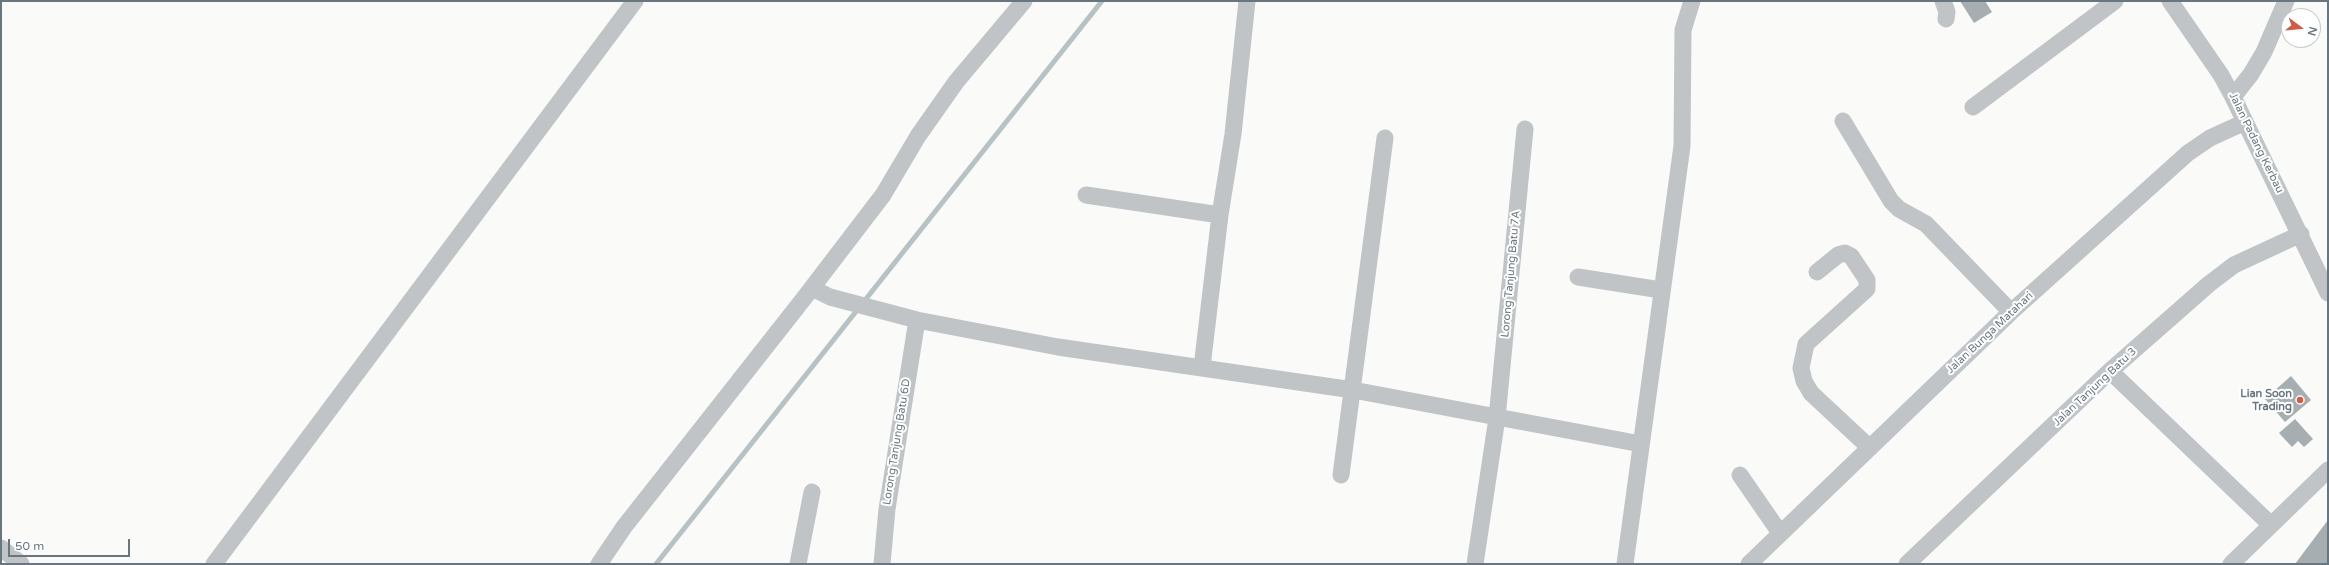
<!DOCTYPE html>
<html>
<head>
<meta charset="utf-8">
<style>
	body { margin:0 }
	#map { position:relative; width:2329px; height:565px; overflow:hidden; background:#fafaf8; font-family:"Varela Round",sans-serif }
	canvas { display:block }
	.frame { position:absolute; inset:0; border:2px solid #68777f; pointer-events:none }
	.north { position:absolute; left:2281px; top:8px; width:40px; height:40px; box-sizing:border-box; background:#fff; border:1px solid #c3c9cc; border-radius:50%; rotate:106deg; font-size:11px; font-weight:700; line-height:16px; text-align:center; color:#68777f }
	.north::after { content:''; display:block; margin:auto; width:14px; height:18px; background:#cd5d44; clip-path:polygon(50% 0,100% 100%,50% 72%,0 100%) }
	.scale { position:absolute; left:8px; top:539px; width:122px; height:18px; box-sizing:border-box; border:2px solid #68777f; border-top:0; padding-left:5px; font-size:12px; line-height:14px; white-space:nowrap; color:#68777f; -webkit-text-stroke:3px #fff; paint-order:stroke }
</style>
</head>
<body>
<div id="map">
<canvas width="2329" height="565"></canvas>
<div class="frame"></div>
<div class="north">N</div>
<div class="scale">50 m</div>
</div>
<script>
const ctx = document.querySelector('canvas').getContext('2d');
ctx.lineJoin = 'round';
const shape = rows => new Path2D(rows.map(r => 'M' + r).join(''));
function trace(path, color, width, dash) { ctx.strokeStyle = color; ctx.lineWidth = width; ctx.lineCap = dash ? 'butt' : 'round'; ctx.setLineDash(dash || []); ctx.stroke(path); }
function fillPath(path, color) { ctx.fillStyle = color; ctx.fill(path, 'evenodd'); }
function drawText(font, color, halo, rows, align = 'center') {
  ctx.font = font + ' "Varela Round",sans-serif'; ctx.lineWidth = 4; ctx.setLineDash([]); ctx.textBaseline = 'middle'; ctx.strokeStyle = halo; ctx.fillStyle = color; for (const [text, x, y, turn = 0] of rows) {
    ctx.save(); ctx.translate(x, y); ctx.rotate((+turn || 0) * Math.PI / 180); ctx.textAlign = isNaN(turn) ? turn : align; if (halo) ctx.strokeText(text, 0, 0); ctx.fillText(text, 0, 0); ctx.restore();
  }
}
const stream = shape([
	[656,564,1102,1]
]);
const building = shape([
	[1960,1,1985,1,1992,12,1974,23],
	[2291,376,2311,400,2285,422,2265,399],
	[2295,419,2313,439,2304,447,2298,441,2292,447,2279,433],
	[2328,520,2328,564,2295,564]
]);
const minor = shape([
	[1943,1,1947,12,1946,19],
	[2170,1,2221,75,2233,97,2328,293],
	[2233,97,2251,74,2264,52,2286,1],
	[1973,107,2115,1],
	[1843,121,1891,201,1899,209,1926,224,2011,312],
	[1086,195,1220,215],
	[1817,272,1838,255,1845,253,1851,256,1867,280,1867,289,1806,344,1801,368,1804,381,1811,393,1870,448],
	[1578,277,1661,290],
	[812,288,830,297,917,320,1058,347,1353,390,1641,444],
	[1202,367,1220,215,1233,134,1247,1],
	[2110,371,2270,524],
	[1341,475,1385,138],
	[1740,475,1780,533],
	[1,548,21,564],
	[214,564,635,1],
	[599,564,624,527,805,297,883,195,918,136,956,82,1024,1],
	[798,564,812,492],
	[882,564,887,509,917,320],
	[1475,564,1497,418,1525,129],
	[1625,564,1682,146,1683,30,1692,1],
	[1749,564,2011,312,2188,153,2210,138,2245,122],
	[1907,564,2110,371,2209,284,2234,265,2301,234],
	[2231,564,2328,470]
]);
const markers = [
	[2300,400,4,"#cd5d44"]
];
const streetNames = [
	["Jalan Padang Kerbau",2256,143,64],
	["Lorong Tanjung Batu 7A",1511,274,-85],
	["Jalan Bunga Matahari",1990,333,-43],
	["Jalan Tanjung Batu 3",2095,387,-43],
	["Lorong Tanjung Batu 6D",897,442,-81]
];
const poiNames = [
	["Lian Soon",2292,394],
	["Trading",2292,407]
];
trace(stream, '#b8c2c5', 5);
fillPath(building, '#a6aeb2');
trace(minor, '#c0c4c7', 17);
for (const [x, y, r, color] of markers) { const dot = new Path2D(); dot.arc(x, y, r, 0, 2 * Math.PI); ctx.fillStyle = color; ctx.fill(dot); trace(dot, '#fff', 1.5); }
drawText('11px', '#68777f', '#fff', streetNames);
drawText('bold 11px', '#68777f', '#fff', poiNames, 'right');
</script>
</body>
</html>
